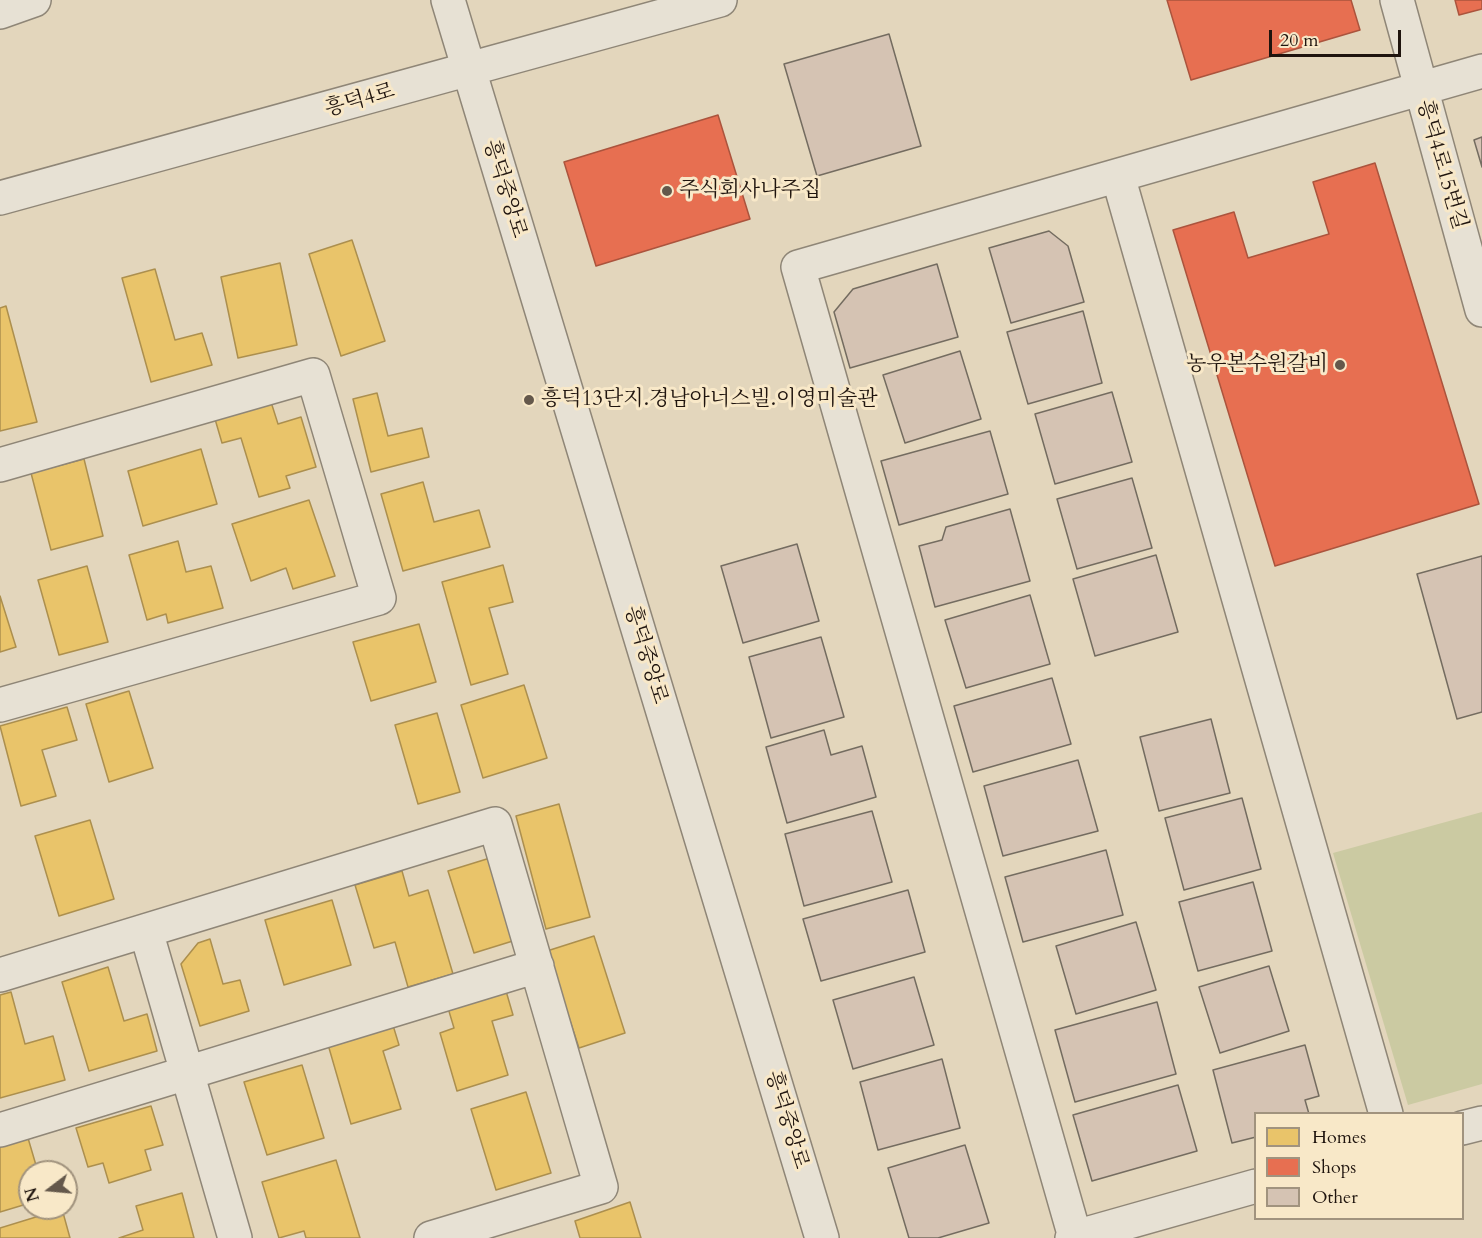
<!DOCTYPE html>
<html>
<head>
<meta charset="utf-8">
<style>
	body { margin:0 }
	#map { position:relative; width:1482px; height:1238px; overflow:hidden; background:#e3d6bc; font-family:Cardo,serif }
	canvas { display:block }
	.legend { position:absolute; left:1254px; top:1112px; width:210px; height:108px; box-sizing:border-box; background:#f8e8c8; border:2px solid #a1937e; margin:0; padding:8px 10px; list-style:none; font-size:18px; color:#1f140e }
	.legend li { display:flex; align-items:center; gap:12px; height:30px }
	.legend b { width:30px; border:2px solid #a1937e }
	.north { position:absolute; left:18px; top:1160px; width:60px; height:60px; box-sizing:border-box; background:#f8e8c8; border:2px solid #a1937e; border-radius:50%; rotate:254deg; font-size:16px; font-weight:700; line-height:24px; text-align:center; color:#1f140e }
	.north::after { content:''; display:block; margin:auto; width:21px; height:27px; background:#64584b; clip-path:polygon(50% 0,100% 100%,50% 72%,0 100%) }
	.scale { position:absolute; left:1269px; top:30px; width:132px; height:27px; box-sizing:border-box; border:3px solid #1f140e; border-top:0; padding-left:8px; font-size:18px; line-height:21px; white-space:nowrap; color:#1f140e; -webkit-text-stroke:4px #f8e8c8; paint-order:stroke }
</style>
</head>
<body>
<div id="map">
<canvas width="1482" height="1238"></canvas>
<ul class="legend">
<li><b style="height:16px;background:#e9c46a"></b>Homes</li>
<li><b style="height:16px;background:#e76f51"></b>Shops</li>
<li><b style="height:16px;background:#d5c3b3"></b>Other</li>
</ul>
<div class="north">N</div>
<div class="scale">20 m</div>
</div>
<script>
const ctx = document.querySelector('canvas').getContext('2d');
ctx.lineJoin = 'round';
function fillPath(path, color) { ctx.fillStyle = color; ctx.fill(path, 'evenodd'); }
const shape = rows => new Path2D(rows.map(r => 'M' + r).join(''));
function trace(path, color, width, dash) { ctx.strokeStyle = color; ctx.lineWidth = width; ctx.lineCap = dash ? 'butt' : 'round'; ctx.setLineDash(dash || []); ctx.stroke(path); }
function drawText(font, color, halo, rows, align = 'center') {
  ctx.font = font + ' Cardo,"Noto Serif KR",serif'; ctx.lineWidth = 6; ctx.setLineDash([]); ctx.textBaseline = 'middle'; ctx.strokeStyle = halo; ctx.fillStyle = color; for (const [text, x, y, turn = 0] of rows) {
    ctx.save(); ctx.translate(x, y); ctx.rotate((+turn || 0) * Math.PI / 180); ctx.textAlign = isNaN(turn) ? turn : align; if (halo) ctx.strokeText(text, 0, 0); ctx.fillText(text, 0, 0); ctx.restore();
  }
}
const green = shape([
	[1482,812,1482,1084,1408,1105,1333,853]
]);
const homes = shape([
	[352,240,385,341,341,356,309,254,352,240],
	[280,263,297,345,238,358,221,277,280,263],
	[155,269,175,340,202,333,212,365,151,382,122,278,155,269],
	[6,306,37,422,0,431,0,308,6,306],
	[377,393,388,436,422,428,429,457,371,472,353,399,377,393],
	[271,402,278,424,301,417,316,467,286,476,290,488,259,497,241,438,222,443,215,419,271,402],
	[201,449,217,504,143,526,128,471,201,449],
	[84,459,103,536,51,550,31,473,84,459],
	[423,482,434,522,479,510,490,547,403,571,381,494,423,482],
	[309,500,335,576,293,589,286,568,251,581,232,524,309,500],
	[178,541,186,572,211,566,223,608,168,623,166,614,147,620,129,555,178,541],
	[503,565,513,602,489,608,508,674,471,685,442,582,503,565],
	[87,566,108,642,59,655,38,580,87,566],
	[0,596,16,647,0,652,0,596],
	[419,624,436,682,371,701,353,642,419,624],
	[524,685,547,758,483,778,461,705,524,685],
	[129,691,153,768,109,782,86,704,129,691],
	[67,707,77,740,42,750,56,796,21,806,0,726,67,707],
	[437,713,460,792,418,804,395,725,437,713],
	[559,804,590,917,546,929,516,816,559,804],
	[90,820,114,899,59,916,35,836,90,820],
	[490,858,516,940,474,953,448,871,490,858],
	[402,871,409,896,428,890,453,974,408,987,395,942,374,948,355,885,402,871],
	[332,900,351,965,284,985,265,920,332,900],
	[594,936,625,1033,579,1048,547,951,594,936],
	[210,939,223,984,240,980,249,1011,200,1026,181,964,198,943,210,939],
	[108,967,124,1021,147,1014,157,1051,89,1071,62,982,108,967],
	[506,991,513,1015,492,1021,508,1075,457,1091,440,1033,454,1028,448,1008,506,991],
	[11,992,25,1044,53,1036,65,1080,0,1098,0,995,11,992],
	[392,1022,399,1045,383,1051,401,1109,351,1124,327,1041,392,1022],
	[302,1065,324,1138,267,1155,244,1082,302,1065],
	[526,1092,551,1173,496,1190,471,1109,526,1092],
	[151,1106,163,1145,145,1150,151,1170,109,1183,103,1163,88,1167,76,1128,151,1106],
	[28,1138,38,1172,30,1172,30,1186,27,1187,30,1203,0,1212,0,1146,28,1138],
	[336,1160,360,1238,306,1238,304,1231,279,1238,262,1182,336,1160],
	[182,1193,194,1238,119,1238,143,1230,136,1206,182,1193],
	[630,1202,641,1238,580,1238,575,1221,630,1202],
	[62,1209,70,1238,0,1238,0,1228,62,1209]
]);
const shops = shape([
	[1167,0,1351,0,1360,30,1191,80,1167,0],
	[1455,0,1482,0,1482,9,1459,15,1455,0],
	[718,115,750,219,596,266,564,162,718,115],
	[1375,163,1479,504,1275,566,1173,230,1234,212,1248,258,1329,234,1313,182,1375,163]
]);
const building = shape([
	[889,34,921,146,817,176,784,64,889,34],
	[1482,137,1482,167,1474,140,1482,137],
	[1049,231,1068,246,1084,302,1011,323,989,248,1049,231],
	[937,264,958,337,850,368,834,312,853,289,937,264],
	[1083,311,1102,383,1028,404,1007,332,1083,311],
	[960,351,981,419,905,443,883,375,960,351],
	[1112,392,1132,462,1055,484,1035,414,1112,392],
	[990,431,1008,494,899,525,881,461,990,431],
	[1132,478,1152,548,1077,569,1057,499,1132,478],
	[1010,509,1030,581,935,607,919,546,942,540,946,527,1010,509],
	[797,544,819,621,743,643,721,566,797,544],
	[1156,555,1178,632,1095,656,1073,579,1156,555],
	[1482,556,1482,712,1457,719,1417,574,1482,556],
	[1030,595,1050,664,966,688,945,620,1030,595],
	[821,637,844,717,771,738,749,657,821,637],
	[1052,678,1071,744,973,772,954,706,1052,678],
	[1211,719,1230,793,1159,811,1140,737,1211,719],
	[824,730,831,755,862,746,876,797,787,823,766,747,824,730],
	[1078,760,1098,831,1003,856,984,786,1078,760],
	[1242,798,1261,869,1184,890,1165,818,1242,798],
	[872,811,892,882,804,906,785,834,872,811],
	[1106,850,1123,915,1023,942,1005,877,1106,850],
	[1253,882,1272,951,1198,971,1179,902,1253,882],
	[908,890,925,952,821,981,803,919,908,890],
	[1136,922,1156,990,1076,1014,1056,946,1136,922],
	[1269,966,1289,1031,1220,1053,1199,987,1269,966],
	[914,977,934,1045,853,1069,833,1000,914,977],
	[1157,1002,1176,1074,1075,1102,1055,1030,1157,1002],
	[1305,1045,1319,1096,1305,1100,1309,1114,1256,1114,1256,1137,1232,1143,1213,1070,1305,1045],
	[942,1059,960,1128,878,1150,860,1082,942,1059],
	[1178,1085,1197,1151,1092,1181,1073,1115,1178,1085],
	[965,1145,989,1223,938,1238,909,1238,888,1168,965,1145]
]);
const minor = shape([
	[448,0,822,1238],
	[1397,0,1482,310],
	[0,12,34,0],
	[1118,176,1386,1114],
	[0,198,720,0],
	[0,465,313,375,379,598,0,705],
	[146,931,235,1238],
	[0,975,495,824,601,1187,431,1238],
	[1462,1128,1482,1123],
	[0,1130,537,966],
	[1075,1237,798,267,1482,71],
	[1072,1238,1256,1186]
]);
const markers = [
	[667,191,6,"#64584b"],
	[1340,365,6,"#64584b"],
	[529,400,6,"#64584b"]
];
const streetNames = [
	["흥덕4로",360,101,-16],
	["흥덕4로15번길",1441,165,74],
	["흥덕중앙로",504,189,73],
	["흥덕중앙로",645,655,73],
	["흥덕중앙로",786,1120,73]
];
const poiNames = [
	["주식회사나주집",679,191],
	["농우본수원갈비",1328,365,"right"],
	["흥덕13단지.경남아너스빌.이영미술관",541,400]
];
fillPath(green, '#cbcaa2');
fillPath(homes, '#e9c46a');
trace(homes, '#ac8f4e', 1.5);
fillPath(shops, '#e76f51');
trace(shops, '#ab543d', 1.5);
fillPath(building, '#d5c3b3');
trace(building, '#746c60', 1.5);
trace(minor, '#8f8677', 36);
trace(minor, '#e7e1d4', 33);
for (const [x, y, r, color] of markers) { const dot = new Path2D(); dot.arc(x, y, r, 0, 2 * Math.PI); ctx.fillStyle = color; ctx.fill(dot); trace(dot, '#f8e8c8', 2); }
drawText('21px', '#1f140e', '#f8e8c8', streetNames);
drawText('21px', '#1f140e', '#f8e8c8', poiNames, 'left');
</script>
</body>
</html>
